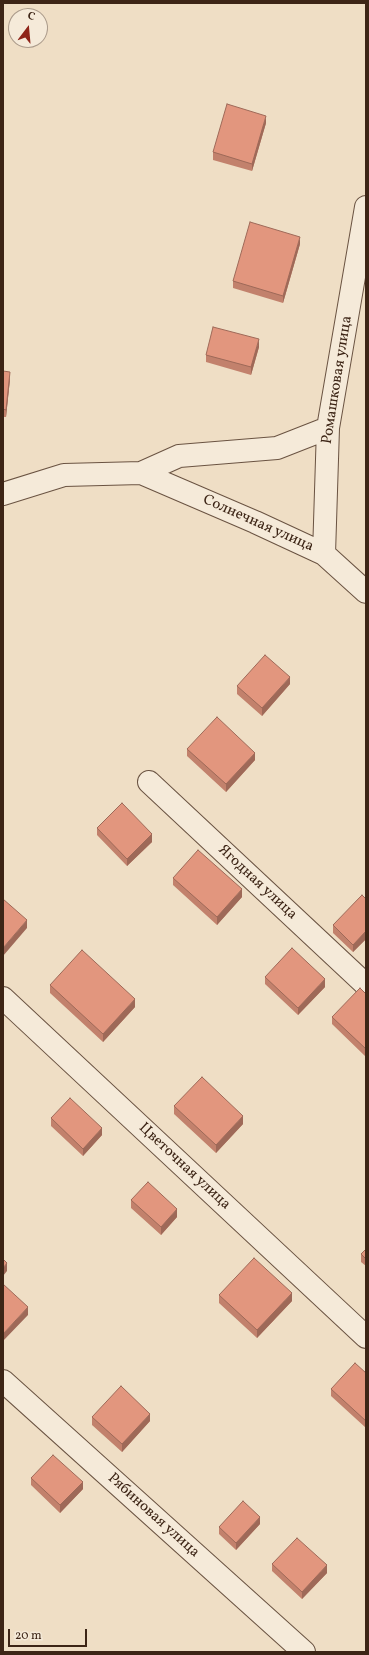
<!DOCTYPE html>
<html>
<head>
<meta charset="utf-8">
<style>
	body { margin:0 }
	#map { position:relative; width:369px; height:1655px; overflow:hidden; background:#efdec5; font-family:Vollkorn,serif }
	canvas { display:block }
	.frame { position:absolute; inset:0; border:4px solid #3d2516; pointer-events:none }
	.north { position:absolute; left:8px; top:8px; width:40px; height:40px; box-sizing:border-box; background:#f5ead9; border:1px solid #ab9b8b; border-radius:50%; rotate:16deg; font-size:11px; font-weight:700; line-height:16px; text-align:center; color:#3d2516 }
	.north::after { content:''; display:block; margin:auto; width:14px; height:18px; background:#8f2418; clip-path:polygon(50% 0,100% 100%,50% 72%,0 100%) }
	.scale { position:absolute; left:8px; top:1629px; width:79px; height:18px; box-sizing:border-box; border:2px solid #3d2516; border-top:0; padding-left:5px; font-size:12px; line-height:14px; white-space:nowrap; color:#3d2516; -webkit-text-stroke:3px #f5ead9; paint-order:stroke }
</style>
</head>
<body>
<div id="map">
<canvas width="369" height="1655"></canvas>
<div class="frame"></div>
<div class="north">С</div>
<div class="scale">20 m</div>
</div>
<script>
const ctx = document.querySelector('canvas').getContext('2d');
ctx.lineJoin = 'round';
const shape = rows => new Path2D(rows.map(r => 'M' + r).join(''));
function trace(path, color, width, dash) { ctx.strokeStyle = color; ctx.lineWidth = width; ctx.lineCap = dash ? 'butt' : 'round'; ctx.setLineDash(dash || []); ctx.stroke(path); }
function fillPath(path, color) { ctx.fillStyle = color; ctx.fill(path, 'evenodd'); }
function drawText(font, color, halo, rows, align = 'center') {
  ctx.font = font + ' Vollkorn,serif'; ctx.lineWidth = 4; ctx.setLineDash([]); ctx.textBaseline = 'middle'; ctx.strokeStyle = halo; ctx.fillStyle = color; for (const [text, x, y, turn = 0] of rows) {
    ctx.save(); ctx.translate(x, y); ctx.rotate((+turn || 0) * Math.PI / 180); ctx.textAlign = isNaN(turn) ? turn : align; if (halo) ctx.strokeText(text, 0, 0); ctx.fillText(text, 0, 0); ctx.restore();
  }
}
const minor = shape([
	[141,473,255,522,324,554,366,592],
	[3,494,64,475,141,473,179,456,277,448,328,428],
	[324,554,328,428,366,207],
	[149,782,366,985],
	[3,998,366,1337],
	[3,1381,304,1652]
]);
const wall = shape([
	[266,123,252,171,213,160,213,152],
	[300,244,283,303,233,288,233,281],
	[259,347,251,375,206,362,206,355],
	[3,371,10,379,6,417,3,417],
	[290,684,262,716,237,694,237,686],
	[187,749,255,760,226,792,187,756],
	[97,828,152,842,127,866,97,835],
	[173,878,242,897,217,925,173,885],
	[366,899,366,939,353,952,333,933,333,925],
	[265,977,325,987,298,1015,265,984],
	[50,985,135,1007,103,1042,50,993],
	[366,994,366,1057,332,1024,332,1017],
	[174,1106,243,1124,216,1153,174,1114],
	[51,1118,102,1135,83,1156,51,1126],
	[131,1200,177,1217,161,1235,131,1208],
	[366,1249,366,1266,361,1262,361,1254],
	[219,1295,292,1301,257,1338,219,1303],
	[366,1373,366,1428,331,1396,331,1389],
	[92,1417,150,1421,122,1452,92,1425],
	[31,1478,83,1489,60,1513,31,1485],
	[260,1524,236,1550,219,1534,219,1527],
	[272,1564,327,1573,302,1599,272,1571]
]);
const shadedWall = shape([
	[266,116,266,123,252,171,252,164],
	[300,237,300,244,283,303,283,296],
	[259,339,259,347,251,375,251,367],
	[10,372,10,379,6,417,6,410],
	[290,677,290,684,262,716,262,708],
	[255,753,255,760,226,792,226,784],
	[152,834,152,842,127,866,127,859],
	[242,889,242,897,217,925,217,917],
	[27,920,27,928,3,956,3,948],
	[366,931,366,939,353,952,353,945],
	[325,979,325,987,298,1015,298,1008],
	[135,999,135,1007,103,1042,103,1034],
	[243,1116,243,1124,216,1153,216,1145],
	[102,1128,102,1135,83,1156,83,1149],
	[177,1209,177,1217,161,1235,161,1227],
	[7,1263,7,1271,3,1276,3,1268],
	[292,1293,292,1301,257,1338,257,1330],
	[28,1307,28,1315,3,1341,3,1334],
	[150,1414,150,1421,122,1452,122,1444],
	[83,1482,83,1489,60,1513,60,1505],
	[260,1517,260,1524,236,1550,236,1543],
	[327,1565,327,1573,302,1599,302,1592]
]);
const building = shape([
	[227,104,266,116,252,164,213,152,227,104],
	[250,222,300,237,283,296,233,281,250,222],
	[213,327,259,339,251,367,206,355,213,327],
	[3,371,10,372,6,410,3,409,3,371],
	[265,655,290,677,262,708,237,686,265,655],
	[217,717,255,753,226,784,187,749,217,717],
	[122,803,152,834,127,859,97,828,122,803],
	[198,850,242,889,217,917,173,878,198,850],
	[362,895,366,899,366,931,353,945,333,925,362,895],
	[3,899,27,920,3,948,3,899],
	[292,948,325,979,298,1008,265,977,292,948],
	[82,950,135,999,103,1034,50,985,82,950],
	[360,988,366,994,366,1049,332,1017,360,988],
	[202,1077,243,1116,216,1145,174,1106,202,1077],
	[70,1098,102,1128,83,1149,51,1118,70,1098],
	[148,1182,177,1209,161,1227,131,1200,148,1182],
	[366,1249,366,1259,361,1254,366,1249],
	[254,1258,292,1293,257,1330,219,1295,254,1258],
	[3,1259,7,1263,3,1268,3,1259],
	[3,1284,28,1307,3,1334,3,1284],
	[355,1363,366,1373,366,1421,331,1389,355,1363],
	[121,1386,150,1414,122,1444,92,1417,121,1386],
	[53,1455,83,1482,60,1505,31,1478,53,1455],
	[243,1501,260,1517,236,1543,219,1527,243,1501],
	[297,1538,327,1565,302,1592,272,1564,297,1538]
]);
const streetNames = [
	["Ромашковая улица",338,380,-81],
	["Солнечная улица",258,524,24],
	["Ягодная улица",257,883,43],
	["Цветочная улица",184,1167,43],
	["Рябиновая улица",153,1516,42]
];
trace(minor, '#6a5342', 24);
trace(minor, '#f5ead9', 22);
fillPath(wall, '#c2816c');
fillPath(shadedWall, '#9e6958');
fillPath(building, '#e2967e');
trace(building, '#9e6958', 1);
drawText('15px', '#3d2516', '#f5ead9', streetNames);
</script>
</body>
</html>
